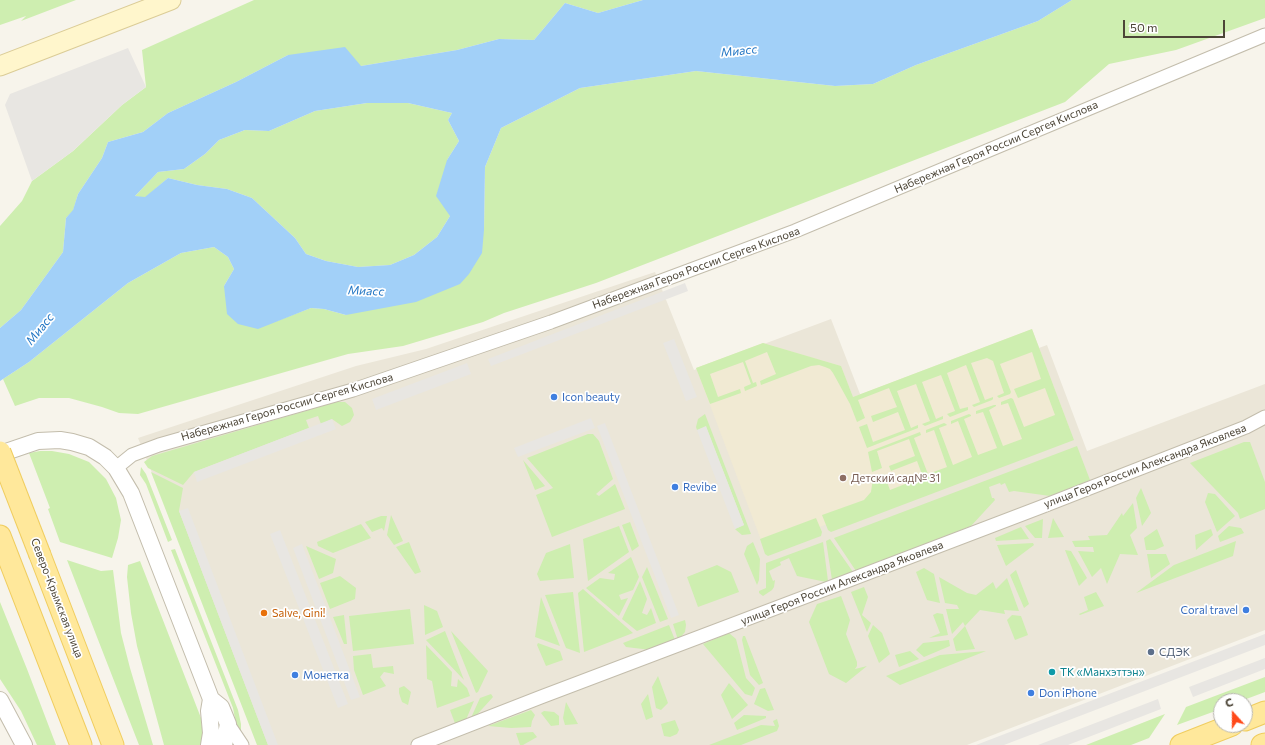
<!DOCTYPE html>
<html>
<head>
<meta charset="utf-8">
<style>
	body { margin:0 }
	#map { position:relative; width:1265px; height:745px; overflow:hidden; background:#f7f4eb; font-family:Commissioner,sans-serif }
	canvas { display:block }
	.north { position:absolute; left:1213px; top:693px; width:40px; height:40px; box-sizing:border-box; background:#fff; border:1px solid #b7b5af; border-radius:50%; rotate:339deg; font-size:11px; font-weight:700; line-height:16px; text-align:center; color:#4c4537 }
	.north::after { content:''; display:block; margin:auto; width:14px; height:18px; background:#ff4919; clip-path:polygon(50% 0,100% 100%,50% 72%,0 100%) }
	.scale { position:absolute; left:1123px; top:20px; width:102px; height:18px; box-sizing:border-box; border:2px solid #4c4537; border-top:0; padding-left:5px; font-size:12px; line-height:14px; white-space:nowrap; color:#4c4537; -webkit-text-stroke:3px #fff; paint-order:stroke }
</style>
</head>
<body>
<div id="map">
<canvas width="1265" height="745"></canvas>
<div class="north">С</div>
<div class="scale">50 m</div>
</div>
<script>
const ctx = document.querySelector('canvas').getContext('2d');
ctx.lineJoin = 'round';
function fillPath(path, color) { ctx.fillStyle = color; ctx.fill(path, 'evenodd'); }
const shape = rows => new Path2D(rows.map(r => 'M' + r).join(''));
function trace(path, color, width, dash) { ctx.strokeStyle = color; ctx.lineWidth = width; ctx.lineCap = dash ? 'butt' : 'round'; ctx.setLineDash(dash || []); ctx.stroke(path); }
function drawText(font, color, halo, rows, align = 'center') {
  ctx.font = font + ' Commissioner,sans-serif'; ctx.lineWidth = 3.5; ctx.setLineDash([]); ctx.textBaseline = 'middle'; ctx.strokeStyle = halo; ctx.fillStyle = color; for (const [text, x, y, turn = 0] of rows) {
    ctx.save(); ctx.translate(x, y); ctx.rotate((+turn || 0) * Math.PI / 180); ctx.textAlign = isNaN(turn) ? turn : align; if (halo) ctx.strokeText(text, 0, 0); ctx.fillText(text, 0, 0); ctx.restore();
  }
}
const residential = shape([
	[655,272,694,370,831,319,867,412,1047,345,1087,451,1265,384,1265,630,967,745,261,745,138,438,356,366,426,349]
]);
const education = shape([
	[1032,329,1071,432,764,548,696,368,763,343,841,366,853,397]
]);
const green = shape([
	[0,0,76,0,21,21,26,16,0,25],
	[254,0,643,0,598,13,565,3,534,40,499,39,457,50,361,66,288,55,236,82,168,113,143,132,108,142,102,158,78,194,73,211,66,218,63,252,21,310,0,328,0,226,22,201,32,181,73,151,122,105,146,87,142,50],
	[1072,0,1265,0,1265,18,1176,50,1109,64,1065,102,596,283,504,313,483,322,403,346,348,354,138,414,119,413,102,407,69,398,39,398,15,406,3,379,29,362,128,283,181,253,214,247,228,257,234,269,224,286,258,328,311,308,324,309,346,315,484,230,485,167,501,128,580,88,696,71,835,86,873,84,916,65,1038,21],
	[367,103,408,103,452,113,448,120,459,141,447,160,450,216,437,237,414,255,390,265,358,267,326,261,306,254,295,238,252,198,227,189,197,185,168,178,145,198,135,196,158,172,184,169,205,154,219,140,245,130,269,131,315,111],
	[1032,329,1074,440,831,532,828,530,822,515,864,500,871,492,873,478,884,474,890,490,923,477,917,461,891,471,889,466,915,456,909,439,877,451,882,468,872,472,868,452,920,432,921,435,914,438,928,474,947,467,934,430,926,433,926,430,944,423,946,424,947,425,939,428,953,465,972,457,958,421,951,424,951,421,969,414,971,415,971,416,964,419,978,455,997,448,983,412,976,414,976,411,994,405,996,405,996,406,989,410,1003,446,1022,439,1008,403,1001,405,1001,402,1011,398,1013,399,1024,427,1055,415,1045,388,1018,398,1014,389,1041,379,1032,352,1000,364,1011,392,1010,394,999,398,997,396,1004,393,993,361,987,358,971,363,985,400,993,397,993,399,992,400,974,407,972,405,980,402,966,365,947,373,960,409,968,407,968,410,950,417,947,414,955,411,941,375,922,382,936,419,943,416,943,419,925,426,922,424,930,421,916,384,897,391,911,428,918,425,918,428,867,448,859,427,867,424,873,442,905,430,898,412,873,422,871,416,897,407,889,388,858,400,865,418,857,422,850,404,833,373,830,369,825,367,819,365,811,366,761,385,760,381,776,374,767,352,745,361,753,383,756,382,757,386,745,391,744,387,751,384,743,362,710,374,718,397,740,389,741,393,710,404,696,368,763,343,841,366,853,397],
	[336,402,345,402,352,408,354,415,350,422,342,426,332,419,321,424,318,416,306,420,309,428,194,472,183,485,148,468,144,462,152,456],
	[705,414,751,534,742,535,736,530,735,529,744,525,706,427,697,430,696,427,698,419],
	[588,434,593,434,599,441,613,479,596,494,599,496,615,484,625,509,552,537,536,495,553,488,527,458],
	[1244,442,1250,442,1265,482,1265,509,1240,519,1238,513,1190,463],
	[1077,446,1090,480,1050,496,1014,491,1009,492,1005,483,1001,485,1000,483,989,487,992,498,994,498,995,500,971,526,856,571,834,538],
	[40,451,52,451,69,454,89,462,106,479,116,498,121,520,118,538,112,558,60,542,48,509,50,508,29,453],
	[523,460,545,486,535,490],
	[141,467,146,474,172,540,168,542,146,484,140,475],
	[151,472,183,488,179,511,268,745,257,745],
	[1141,488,1151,513,1142,526,1136,498],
	[1208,493,1215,494,1235,516,1217,532,1205,502],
	[1133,503,1137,528,1130,535,1138,555,1120,554,1107,584,1101,568,1092,577,1078,551,1094,552,1093,547,1075,547,1072,541,1090,540,1088,536,1107,535,1122,513,1123,516],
	[391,515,403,541,394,545,387,535],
	[381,516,387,516,384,531,382,528,372,532,365,522],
	[816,518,822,532,821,536,768,556,765,554,760,539],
	[1053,518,1064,537,1048,538],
	[1043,519,1042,538,1035,538,1025,526],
	[630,522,639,546,632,551,622,525],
	[361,524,371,538,333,553,318,546,317,542],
	[619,526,629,552,588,581,583,539],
	[1229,526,1241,528,1244,533,1220,542,1218,536],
	[1021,527,1029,539,996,541,995,538],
	[1157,529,1164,546,1155,550,1146,550,1144,538],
	[1211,529,1213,535,1196,550,1195,535],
	[830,539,853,572,832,580,826,541],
	[1236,541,1233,556,1136,593,1174,565],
	[409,542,421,572,415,574,396,547],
	[753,542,760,559,759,580,757,585,744,554,747,546],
	[823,542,828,581,826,582,797,576,789,558,780,562,781,565,769,571,773,581,775,580,774,587,772,590,763,596,759,593,759,591,766,588,766,563],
	[1033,543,1034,545,1006,566,997,545],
	[570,544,574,578,540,581,537,574,546,553],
	[306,546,336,559,333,573,319,579],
	[175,549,238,710,241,724,241,736,237,729,233,708,171,550],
	[1065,550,1071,551,1087,578,1079,586],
	[1147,554,1166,554,1170,564,1151,578],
	[631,557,639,577,633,590,619,595,621,600,628,598,619,616,586,588,600,578,614,580,615,574,608,573],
	[67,560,101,571,113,570,121,633,130,668,153,745,139,745],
	[140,561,201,718,203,737,200,745,164,745,137,646,131,613,127,577,128,565],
	[717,565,731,572,739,592,698,607,687,577],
	[647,567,668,619,660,622,642,577],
	[924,568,934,574,940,603,927,600,916,572],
	[1016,570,1029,604,1024,608,1010,575],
	[340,576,356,588,355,599,330,609,320,583],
	[939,577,967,593,976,595,993,582,996,589,1007,578,1019,611,1004,610,1005,614,980,610,965,626,975,649,956,651,953,639,965,626,963,622,952,634,946,609,959,609,957,605,945,603],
	[640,581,647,599,642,613,647,615,651,608,656,623,637,631,622,619],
	[864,587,868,597,862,615,871,623,867,632,851,592],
	[583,589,633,633,584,652,578,593],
	[573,592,580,653,566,648,545,595],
	[1096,592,1104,606,1080,615,1079,614,1088,610,1084,597],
	[841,596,850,620,846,634,857,662,857,666,855,669,867,666,846,683,829,674,809,622,817,604],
	[541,597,560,646,535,637],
	[0,602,27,669,56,745,37,745,21,711,0,679],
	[424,605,437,611,443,627,425,635],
	[410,609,414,644,353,651,349,616],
	[937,613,943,614,948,635,929,638,940,633,933,615],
	[344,615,347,644,344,644,333,617],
	[1012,615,1021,616,1028,635,1015,640,1007,620],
	[685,620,686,625,685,632,678,640,673,624],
	[669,625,675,640,651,650,626,647,623,643],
	[873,625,882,633,890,654,879,663,868,636],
	[445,631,464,680,426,640],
	[451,631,488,671,478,692,476,693],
	[729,633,736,639,746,678,755,688,752,696,745,694,703,644],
	[743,636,745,636,763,683,759,685,750,675,742,640],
	[949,640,950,646,924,657,916,650,923,643],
	[538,643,560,651,563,660,546,666,537,645],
	[426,645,452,672,451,686,457,687,458,679,467,688,470,696,437,708,432,681,427,679],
	[910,651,919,659,899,667,895,655],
	[986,651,900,685,886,676,940,655],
	[371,654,373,668,393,666,394,674,384,672,380,677,386,686,363,695,354,670,353,656],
	[658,676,668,703,661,710,656,708,652,687],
	[1265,677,1265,692,1241,701,1221,701,1221,709,1177,725,1186,707],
	[729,683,748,705,732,719,721,695],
	[404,686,411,692,408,705,402,702,399,693,399,688],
	[765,688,774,710,768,711,754,704,760,689],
	[491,694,493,697,473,719,470,720,480,698],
	[648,694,653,717,646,720,641,704],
	[474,701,465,722,456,726,450,710],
	[566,702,578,724,565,725,563,718],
	[531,710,535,715,532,721,531,727,511,728,488,726],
	[544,711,554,712,559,716,559,725,551,726,541,713],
	[1165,714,1149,738,1131,745,1086,745],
	[744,715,766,716,766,718,737,730,734,723],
	[777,719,779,726,777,731,741,745,709,745,761,725,775,726,773,721],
	[675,720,679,730,677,734,670,737,664,736,661,724],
	[533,732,537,737,523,745,520,745,516,733]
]);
const parking = shape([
	[128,48,146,87,122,105,73,151,32,181,5,105,10,94],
	[685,283,688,291,491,366,488,359],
	[674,339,697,397,686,401,663,343],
	[467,363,471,374,376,410,372,399],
	[591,418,595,428,518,457,514,448],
	[332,419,336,429,197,482,194,472],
	[605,423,679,615,671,618,597,426],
	[706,426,744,525,735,529,697,430],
	[188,508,278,745,268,745,179,511],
	[280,530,348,704,338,708,270,534],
	[302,544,360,697,351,700,293,548],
	[1265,634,1265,645,1004,745,976,745],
	[1265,658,1265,669,1193,697,1189,687],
	[1158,699,1161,709,1068,745,1038,745]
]);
const water = shape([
	[643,0,1072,0,1038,21,916,65,873,84,835,86,696,71,580,88,501,128,485,167,484,230,482,253,469,274,460,284,416,302,346,315,324,309,311,308,258,329,238,324,227,314,224,286,234,269,228,257,214,247,181,253,128,283,29,362,0,381,0,328,21,310,63,252,66,218,73,210,78,194,102,158,108,142,143,132,168,113,236,82,288,55,345,47,361,66,457,50,499,39,534,40,565,3,598,13],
	[367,103,408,103,452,113,448,120,459,141,447,160,436,196,450,216,437,237,414,255,390,265,358,267,326,261,306,254,295,238,252,198,227,189,197,185,168,178,145,197,135,196,158,172,184,169,205,154,219,140,245,130,269,131,315,111]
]);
const minor = shape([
	[116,468,132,455,159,445,353,390,551,322,795,231,1265,35],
	[228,724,242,745],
	[418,745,541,697,826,589,1041,507,1246,427,1265,417]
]);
const tertiary = shape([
	[0,454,38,441,60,440,72,442,89,447,105,457,116,468,131,493,211,699,221,707,228,724,224,745],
	[0,700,24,745],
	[209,745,211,733,209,711,211,699]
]);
const secondary = shape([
	[0,66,171,0]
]);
const primary = shape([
	[0,536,81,745],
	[40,555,113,745],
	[1245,720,1265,712],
	[1181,745,1232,725],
	[1262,745,1265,744]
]);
const primaryBridge = shape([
	[0,452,40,555]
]);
const markers = [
	[554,397,4,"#3f7fe0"],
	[843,478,4,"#8d6e63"],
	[675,487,4,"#3f7fe0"],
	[1246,610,4,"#3f7fe0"],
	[264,613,4,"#e8710a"],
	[1151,652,4,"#5c6f8a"],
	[1052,672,4,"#0f9aa8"],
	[295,675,4,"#3f7fe0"],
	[1031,693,4,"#3f7fe0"]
];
const streetNames = [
	["Набережная Героя России Сергея Кислова",996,147,-23],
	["Набережная Героя России Сергея Кислова",696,268,-20],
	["Набережная Героя России Сергея Кислова",287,407,-16],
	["улица Героя России Александра Яковлева",1145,466,-21],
	["улица Героя России Александра Яковлева",842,583,-21],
	["Северо-Крымская улица",57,598,69]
];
const shopNames = [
	["Icon beauty",562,397],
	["Revibe",683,487],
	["Coral travel",1238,610,"right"],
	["Монетка",303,675],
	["Don iPhone",1039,693]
];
const educationNames = [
	["Детский сад№ 31",851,478]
];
const foodNames = [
	["Salve, Gini!",272,613]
];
const serviceNames = [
	["СДЭК",1159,652]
];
const cultureNames = [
	["ТК «Манхэттэн»",1060,672]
];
const waterNames = [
	["Миасс",739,51,-6],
	["Миасс",366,291,2],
	["Миасс",40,329,-51]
];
fillPath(residential, '#ebe6d8');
fillPath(education, '#f1ead3');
fillPath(green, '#ceeeb0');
fillPath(parking, '#e8e6e2');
fillPath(water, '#a2d0f8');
trace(minor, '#c3bdac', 15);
trace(tertiary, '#c3bdac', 18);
trace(secondary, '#dbcc96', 21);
trace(primary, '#f0cd5f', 23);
trace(minor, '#fff', 13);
trace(tertiary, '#fff', 16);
trace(secondary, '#fff6cc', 19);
trace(primary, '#ffe89b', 21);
trace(primaryBridge, '#f0cd5f', 23, []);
trace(primaryBridge, '#ffe89b', 21);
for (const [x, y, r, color] of markers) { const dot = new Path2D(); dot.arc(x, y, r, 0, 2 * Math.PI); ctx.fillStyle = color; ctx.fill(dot); trace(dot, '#fff', 1.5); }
drawText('11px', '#4c4537', '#fff', streetNames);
drawText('11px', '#366cbe', '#fff', shopNames, 'left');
drawText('11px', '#785e54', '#fff', educationNames, 'left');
drawText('11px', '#c56008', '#fff', foodNames, 'left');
drawText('11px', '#4e5e75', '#fff', serviceNames, 'left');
drawText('11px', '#0d838f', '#fff', cultureNames, 'left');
drawText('italic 12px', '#2477c4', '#fff', waterNames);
</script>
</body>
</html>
